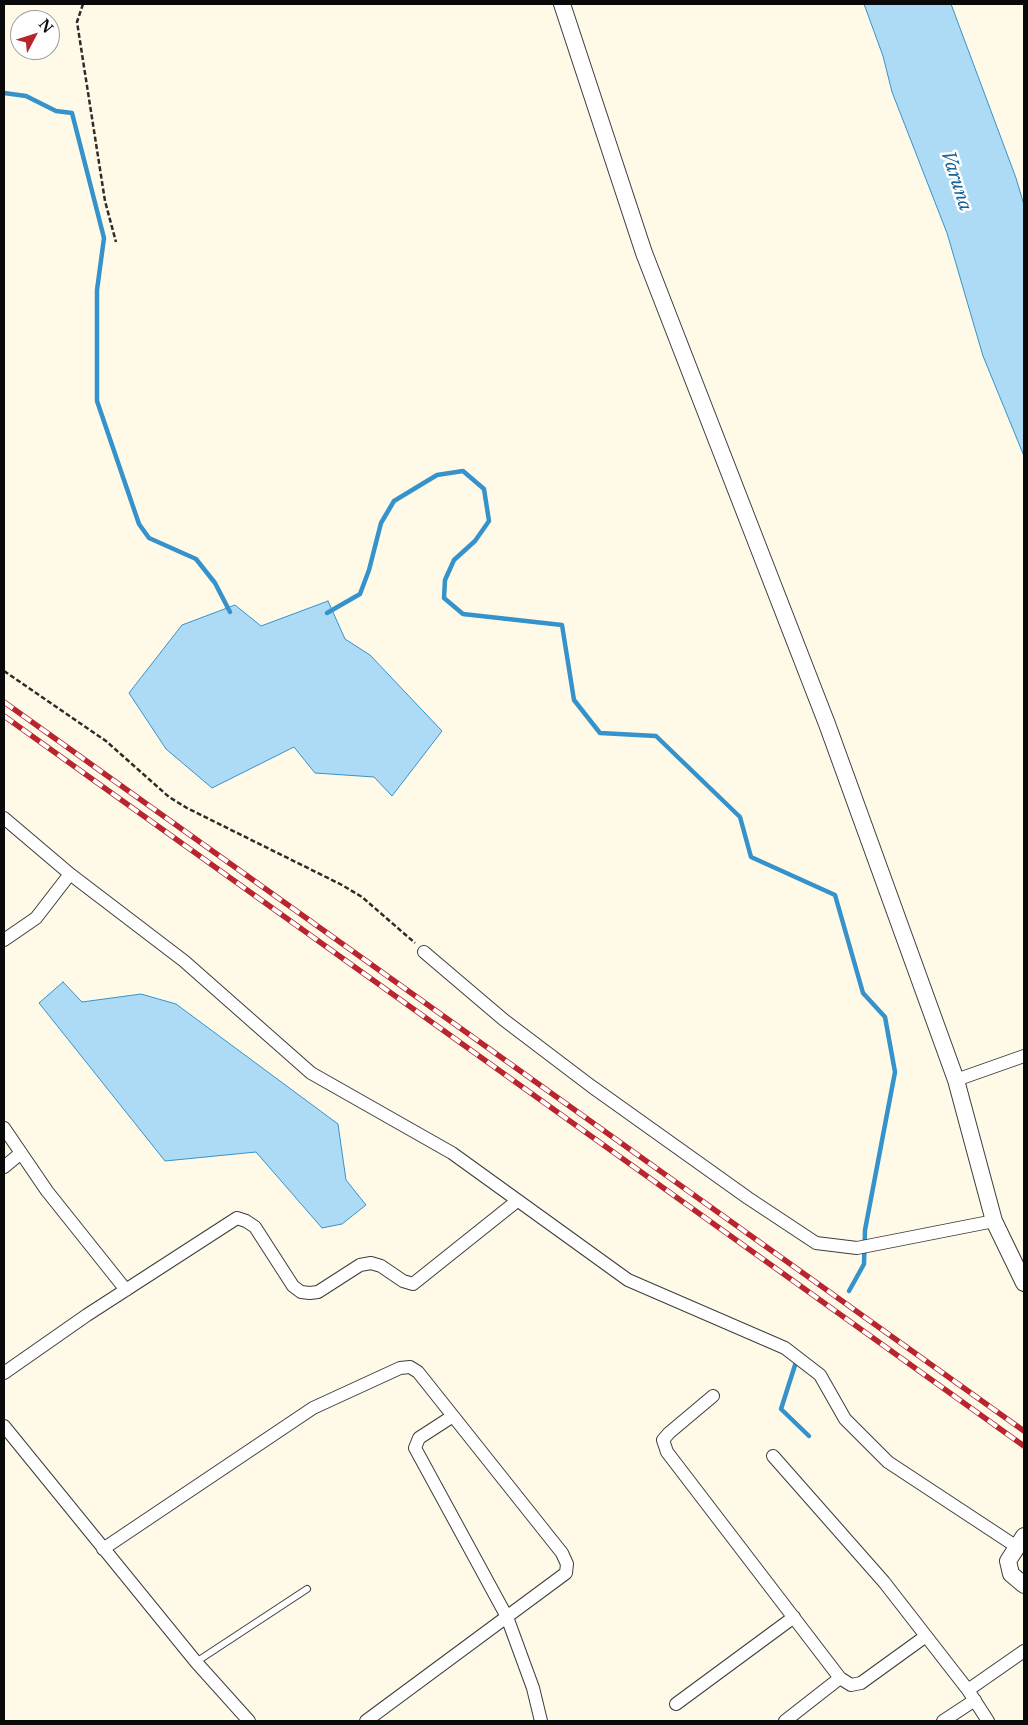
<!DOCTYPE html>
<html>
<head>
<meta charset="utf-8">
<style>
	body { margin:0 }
	#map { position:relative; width:1028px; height:1725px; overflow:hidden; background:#fffae8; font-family:"Libre Baskerville",serif }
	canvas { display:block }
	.frame { position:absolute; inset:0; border:5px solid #0a0a0a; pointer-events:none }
	.north { position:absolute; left:10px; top:10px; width:50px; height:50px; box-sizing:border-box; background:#fff; border:1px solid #9d9d9d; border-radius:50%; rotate:50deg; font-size:14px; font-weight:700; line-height:20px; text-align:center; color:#0a0a0a }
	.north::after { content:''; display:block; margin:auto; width:18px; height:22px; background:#b8252e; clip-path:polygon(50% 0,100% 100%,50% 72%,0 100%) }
</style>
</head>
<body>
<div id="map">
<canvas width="1028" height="1725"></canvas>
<div class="frame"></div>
<div class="north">N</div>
</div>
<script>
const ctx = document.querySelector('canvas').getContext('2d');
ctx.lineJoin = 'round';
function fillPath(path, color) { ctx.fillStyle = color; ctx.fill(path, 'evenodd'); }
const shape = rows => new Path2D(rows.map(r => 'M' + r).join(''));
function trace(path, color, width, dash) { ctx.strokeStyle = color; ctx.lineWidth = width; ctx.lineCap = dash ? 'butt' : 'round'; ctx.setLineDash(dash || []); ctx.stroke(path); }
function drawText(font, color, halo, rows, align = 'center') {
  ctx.font = font + ' "Libre Baskerville",serif'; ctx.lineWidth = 5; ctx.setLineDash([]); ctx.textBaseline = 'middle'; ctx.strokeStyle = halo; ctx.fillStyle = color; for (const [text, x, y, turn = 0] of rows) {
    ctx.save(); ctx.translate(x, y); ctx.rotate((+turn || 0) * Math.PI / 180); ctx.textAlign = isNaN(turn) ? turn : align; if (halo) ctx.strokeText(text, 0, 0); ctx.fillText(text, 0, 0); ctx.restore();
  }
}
const water = shape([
	[864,4,951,4,1016,178,1024,205,1024,456,983,356,947,233,892,92,883,56,864,4],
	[328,601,345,639,370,655,442,731,392,796,374,777,315,773,294,747,212,788,166,749,129,693,182,625,235,605,261,626,328,601],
	[63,982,82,1002,141,994,176,1004,338,1124,346,1180,366,1205,342,1224,322,1228,256,1152,165,1161,39,1003,63,982]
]);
const stream = shape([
	[4,93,26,96,56,111,72,113,104,238,97,290,97,401,139,524,149,538,196,559,215,583,230,612],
	[327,613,360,594,369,570,381,523,394,501,437,475,463,471,484,489,489,521,475,541,454,560,445,580,444,598,463,614,562,625,574,700,600,733,656,736,740,817,751,857,835,895,863,993,885,1017,895,1072,865,1230,864,1264,849,1291],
	[796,1362,781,1409,809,1436]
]);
const path = shape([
	[83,4,77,22,105,201,116,242],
	[4,671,106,741,169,797,187,808,342,885,362,897,415,943]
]);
const service = shape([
	[196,1662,307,1589]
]);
const minor = shape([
	[4,818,70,874,184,961,311,1073,452,1153,628,1280,785,1348,820,1375,845,1419,888,1462,1017,1547],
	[4,940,36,918,70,874],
	[424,952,504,1020,591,1086,748,1198,816,1243,857,1248,994,1221],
	[956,1080,1024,1056],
	[4,1128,47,1191,126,1290],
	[4,1167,21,1153],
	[4,1373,87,1315,237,1218,246,1221,255,1227,293,1286,301,1292,310,1293,318,1292,360,1265,371,1263,381,1266,403,1281,413,1284,517,1201],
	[713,1396,669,1433,663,1440,667,1452,840,1678,851,1685,861,1683,926,1636],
	[453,1416,419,1438,415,1448,507,1617,533,1688,541,1721],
	[4,1426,196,1662,249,1721],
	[773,1456,884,1582,968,1690,988,1721],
	[103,1549,313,1408,400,1368,410,1367,418,1372,562,1553,567,1564,566,1573,366,1721],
	[968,1690,1024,1651],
	[676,1704,794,1617],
	[785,1721,840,1678],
	[943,1721,975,1700]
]);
const tertiary = shape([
	[562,4,644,253,827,724,956,1080,994,1221,1024,1283],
	[1024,1536,1008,1561,1011,1574,1024,1585]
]);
const rail = shape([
	[4,702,1024,1431],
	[4,716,1024,1446]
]);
const waterNames = [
	["Varuna",956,181,72]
];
fillPath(water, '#addbf5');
trace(water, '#3592cb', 1);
trace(stream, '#3592cb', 4.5);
trace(service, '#3d3d3d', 8);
trace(minor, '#3d3d3d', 14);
trace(tertiary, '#3d3d3d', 18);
trace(path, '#2c2c2c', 2.5, [5, 2.5]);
trace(service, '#fff', 6);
trace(minor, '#fff', 12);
trace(tertiary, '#fff', 16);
trace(rail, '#b8252e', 5.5);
trace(rail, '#fff', 4, [11]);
drawText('italic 18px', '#166299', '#fff', waterNames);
</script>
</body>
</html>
